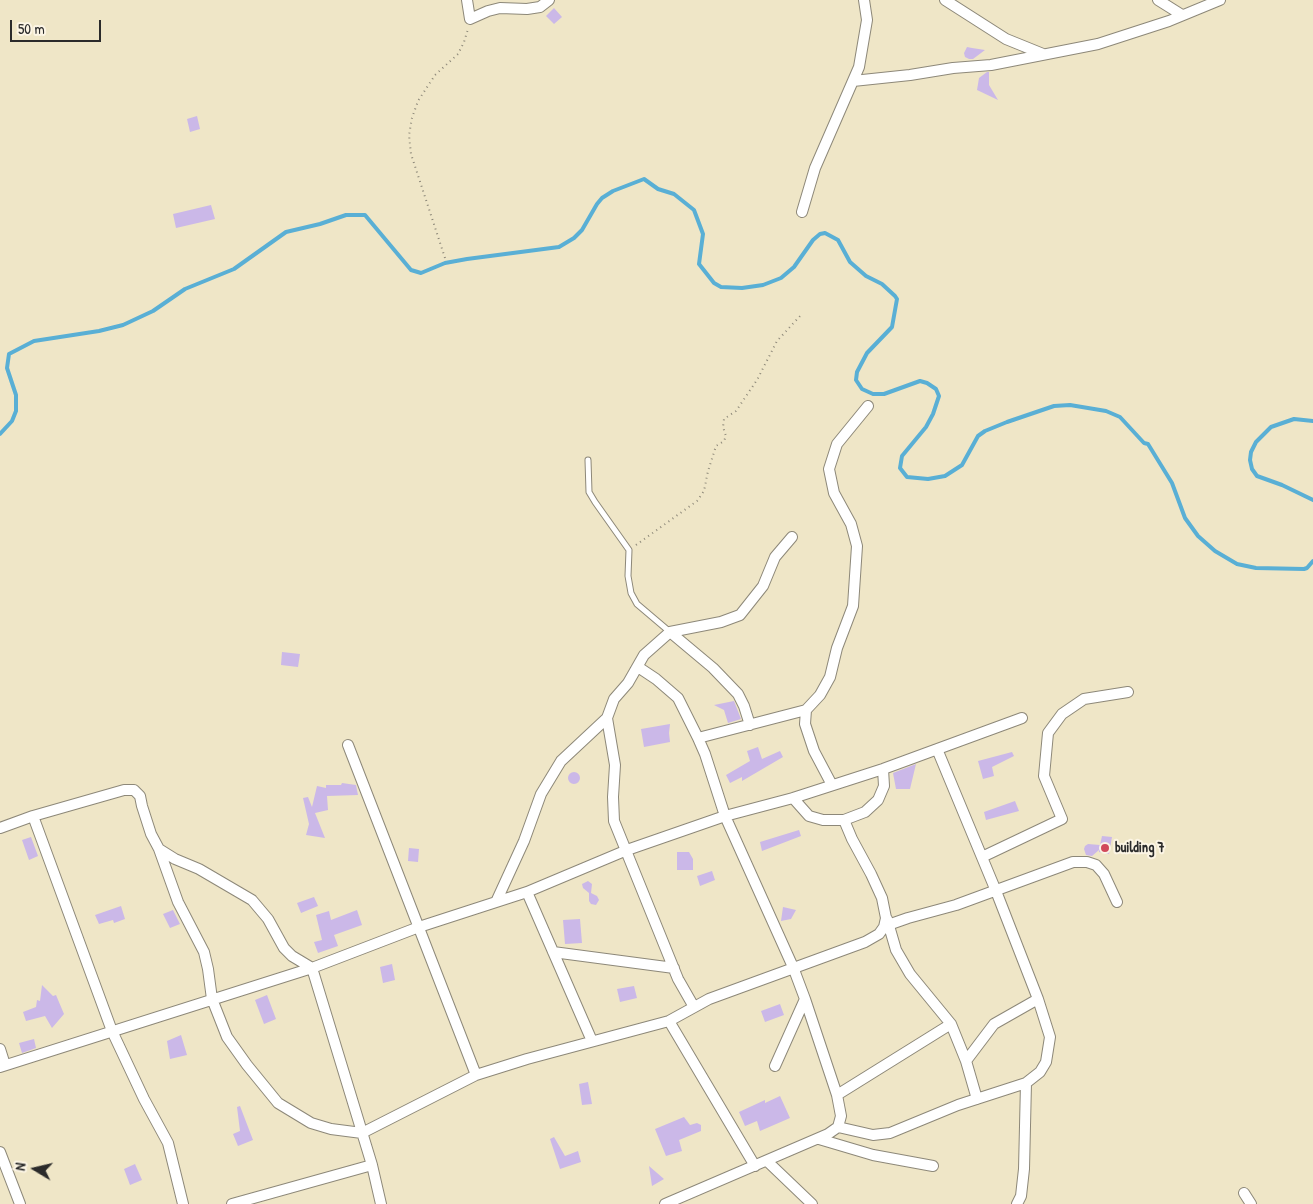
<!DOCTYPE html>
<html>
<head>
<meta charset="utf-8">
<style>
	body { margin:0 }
	#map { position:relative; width:1313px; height:1204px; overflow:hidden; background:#efe6c7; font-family:"Patrick Hand",sans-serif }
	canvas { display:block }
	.north { position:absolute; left:10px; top:1144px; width:50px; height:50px; -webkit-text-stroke:4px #fcf5e5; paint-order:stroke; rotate:279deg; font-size:14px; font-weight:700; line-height:20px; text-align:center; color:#2b2b2b }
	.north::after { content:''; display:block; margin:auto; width:18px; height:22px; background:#2b2b2b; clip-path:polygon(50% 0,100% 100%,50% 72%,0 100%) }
	.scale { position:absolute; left:10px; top:20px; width:91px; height:22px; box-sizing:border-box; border:2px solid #2b2b2b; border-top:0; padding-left:6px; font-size:15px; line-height:18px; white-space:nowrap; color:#2b2b2b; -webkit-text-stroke:4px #fcf5e5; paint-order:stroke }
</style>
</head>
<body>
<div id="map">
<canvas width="1313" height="1204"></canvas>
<div class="north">N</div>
<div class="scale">50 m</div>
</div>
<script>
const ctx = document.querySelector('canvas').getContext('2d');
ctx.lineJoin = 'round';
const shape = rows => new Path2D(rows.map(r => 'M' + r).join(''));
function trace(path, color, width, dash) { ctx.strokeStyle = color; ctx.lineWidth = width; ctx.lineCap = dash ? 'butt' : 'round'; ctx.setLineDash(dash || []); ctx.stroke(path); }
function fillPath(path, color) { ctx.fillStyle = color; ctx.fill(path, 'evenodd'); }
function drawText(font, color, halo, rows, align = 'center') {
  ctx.font = font + ' "Patrick Hand",sans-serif'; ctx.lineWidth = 4; ctx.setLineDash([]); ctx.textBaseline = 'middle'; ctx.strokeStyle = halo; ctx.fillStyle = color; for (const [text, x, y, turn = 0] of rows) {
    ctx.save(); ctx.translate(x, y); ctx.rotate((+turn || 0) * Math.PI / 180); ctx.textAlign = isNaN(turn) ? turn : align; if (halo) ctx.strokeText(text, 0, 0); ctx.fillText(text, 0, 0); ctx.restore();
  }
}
const stream = shape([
	[1313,421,1294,419,1271,427,1256,442,1251,452,1250,460,1252,469,1257,476,1282,485,1313,500],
	[0,434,12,421,16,411,16,395,7,368,9,354,34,341,99,331,123,325,153,311,185,289,234,269,286,232,320,224,346,215,365,215,411,270,421,273,445,263,467,259,559,247,574,238,582,230,597,204,602,198,613,191,644,179,658,189,674,194,694,210,703,234,699,264,714,283,721,287,742,288,763,285,781,278,794,267,813,240,820,234,825,233,838,240,850,262,866,276,882,284,895,296,897,299,892,327,867,353,857,372,856,380,862,389,873,394,884,394,920,381,927,383,936,389,939,396,933,414,926,427,902,456,900,468,907,477,928,479,945,476,962,465,978,436,985,431,1007,422,1054,406,1070,405,1106,411,1120,417,1144,443,1148,444,1172,483,1185,518,1198,536,1215,551,1237,564,1256,568,1304,569,1307,568,1313,561]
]);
const building = shape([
	[554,8,562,17,554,24,546,16],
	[967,47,972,48,985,50,973,59,969,59,965,57,964,53],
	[987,72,989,72,989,85,998,100,977,90,979,78],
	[197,116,200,129,190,132,187,119],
	[211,205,215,219,176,228,173,214],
	[282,652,300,654,298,667,281,665],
	[734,701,741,719,728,723,724,710,714,705],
	[670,724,669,733,670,742,644,747,641,729],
	[758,747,762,759,780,751,783,757,742,781,742,777,730,783,726,775,750,761,747,751],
	[1012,752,1014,756,992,767,994,776,983,779,978,761],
	[916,764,910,789,896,789,893,773],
	'568 778a6 6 0 1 1 12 0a6 6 0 1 1-12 0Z',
	[342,783,356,785,358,795,327,796,328,810,315,813,325,838,306,835,309,824,303,798,308,797,312,807,317,786,326,788,326,785,341,785],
	[1015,801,1019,811,986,820,984,812],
	[799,830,801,836,762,851,760,842],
	[1102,836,1112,837,1109,854,1099,852,1099,850,1092,856,1086,855,1084,849,1085,846,1088,844,1100,845],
	[31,837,38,856,29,860,22,840],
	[409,848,419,849,418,862,408,861],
	[677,852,689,852,693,859,693,870,677,870],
	[712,871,715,880,700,886,697,876],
	[588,881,592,884,591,893,597,896,599,900,596,905,591,904,589,901,589,893,583,888,582,884],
	[314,897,318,906,301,913,297,903],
	[121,906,125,919,114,923,113,920,99,924,95,915],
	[783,907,796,910,791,919,781,921],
	[173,910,180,924,170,928,163,914],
	[357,910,362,925,334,935,338,946,318,953,314,942,322,940,316,915,329,911,331,920],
	[580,919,582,943,565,944,563,920],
	[392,964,395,980,383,983,380,967],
	[42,985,53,996,56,995,64,1014,52,1028,45,1016,26,1021,23,1012,36,1007,37,1000,40,1001],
	[634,986,637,998,620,1002,617,989],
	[267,995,276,1019,264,1024,255,1000],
	[780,1004,784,1015,765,1022,761,1011],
	[181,1035,187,1055,170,1059,167,1041],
	[34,1039,36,1048,22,1053,19,1043],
	[588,1082,592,1104,582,1105,579,1084],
	[780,1096,790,1118,760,1131,757,1121,745,1126,739,1112,765,1100,765,1103],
	[240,1106,253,1140,238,1146,233,1134,240,1131,237,1107],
	[684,1117,690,1125,697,1123,701,1125,701,1131,679,1140,682,1151,666,1156,655,1129],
	[554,1137,565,1156,578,1151,581,1162,560,1169,550,1139],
	[135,1164,142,1180,130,1185,124,1169],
	[649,1166,664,1179,652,1186]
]);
const path = shape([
	[445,258,411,154,409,135,412,118,418,101,435,75,458,54,464,42,468,29],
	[636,545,697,501,704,491,708,471,716,446,724,441,726,436,723,427,724,419,736,411,757,380,777,341,801,315]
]);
const lane = shape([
	[588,460,589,492,595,502,629,550,628,576,631,593,637,604,670,632]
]);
const street = shape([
	[467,0,470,19,488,11,500,8,527,9,540,7,549,0],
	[945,0,1006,39,1043,54],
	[1158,0,1182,15],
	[853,81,910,75,953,68,991,65,1098,44,1169,21,1220,0],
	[802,212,815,168,859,67,867,20,864,0],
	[670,632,713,668,738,694,744,706,750,725],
	[638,667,656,679,678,698,698,738,705,754,725,816,793,967,805,999,837,1095,841,1116,838,1127,828,1134,665,1204],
	[607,718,615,765,613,797,614,821,678,979,694,1007],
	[698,738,806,710],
	[348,745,476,1075],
	[832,785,814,751,805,724,806,710,820,695,830,677,837,648,853,606,857,546,851,524,834,493,829,469,837,444,868,406],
	[793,798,809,816,823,820,844,820,865,812,878,800,884,786,883,769],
	[33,816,112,1031,144,1099,168,1143,183,1204],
	[0,828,33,816,124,790,134,790,140,796,142,806,151,834,159,849,175,859,199,869,252,900,268,919,284,948,292,956,312,968,372,1165,381,1204],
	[159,849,178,902,204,952,208,969,212,999,227,1037,247,1065,278,1103,311,1123,331,1129,362,1133,476,1075,527,1059,669,1021,709,999,865,942,879,934,884,927,886,918,882,898,871,874,852,839,844,820],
	[982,857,1062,819,1044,776,1048,733,1062,714,1084,699,1128,692],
	[527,892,592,1041],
	[496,902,524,841,541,794,561,761,607,718,614,699,628,683,644,655,670,632,721,622,740,615,763,586,775,557,792,537],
	[887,919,896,950,910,974,951,1024,966,1061,977,1099],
	[888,925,908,918,956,905,1073,862,1087,862,1096,865,1104,874,1117,902],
	[553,952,674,968],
	[669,1021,755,1166],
	[0,1049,5,1065],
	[966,1061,994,1024,1038,999],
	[775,1066,805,999],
	[0,1067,312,968,419,927,527,892,627,850,725,816,793,798,883,769,1022,718],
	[837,1095,951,1024],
	[838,1127,873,1135,890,1133,958,1105,1026,1083,1040,1072,1046,1062,1050,1037,1038,999,996,891,937,749],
	[819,1139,873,1155,933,1166],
	[0,1152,20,1204],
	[767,1161,812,1204],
	[1244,1193,1251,1204],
	[232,1204,372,1165],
	[1017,1204,1021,1196,1024,1169,1026,1083]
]);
const markers = [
	[1105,848,5,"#d1495b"]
];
const poiNames = [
	["building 7",1115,848]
];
trace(stream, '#59afd5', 4);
fillPath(building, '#cbb8e8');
trace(lane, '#8d8879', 7);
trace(street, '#8d8879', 12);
trace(path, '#8d8879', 2, [1, 4]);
trace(lane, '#fff', 5);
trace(street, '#fff', 10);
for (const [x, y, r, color] of markers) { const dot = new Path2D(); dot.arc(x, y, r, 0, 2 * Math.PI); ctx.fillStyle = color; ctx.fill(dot); trace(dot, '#fcf5e5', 2); }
drawText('bold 14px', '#2b2b2b', '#fcf5e5', poiNames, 'left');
</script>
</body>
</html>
